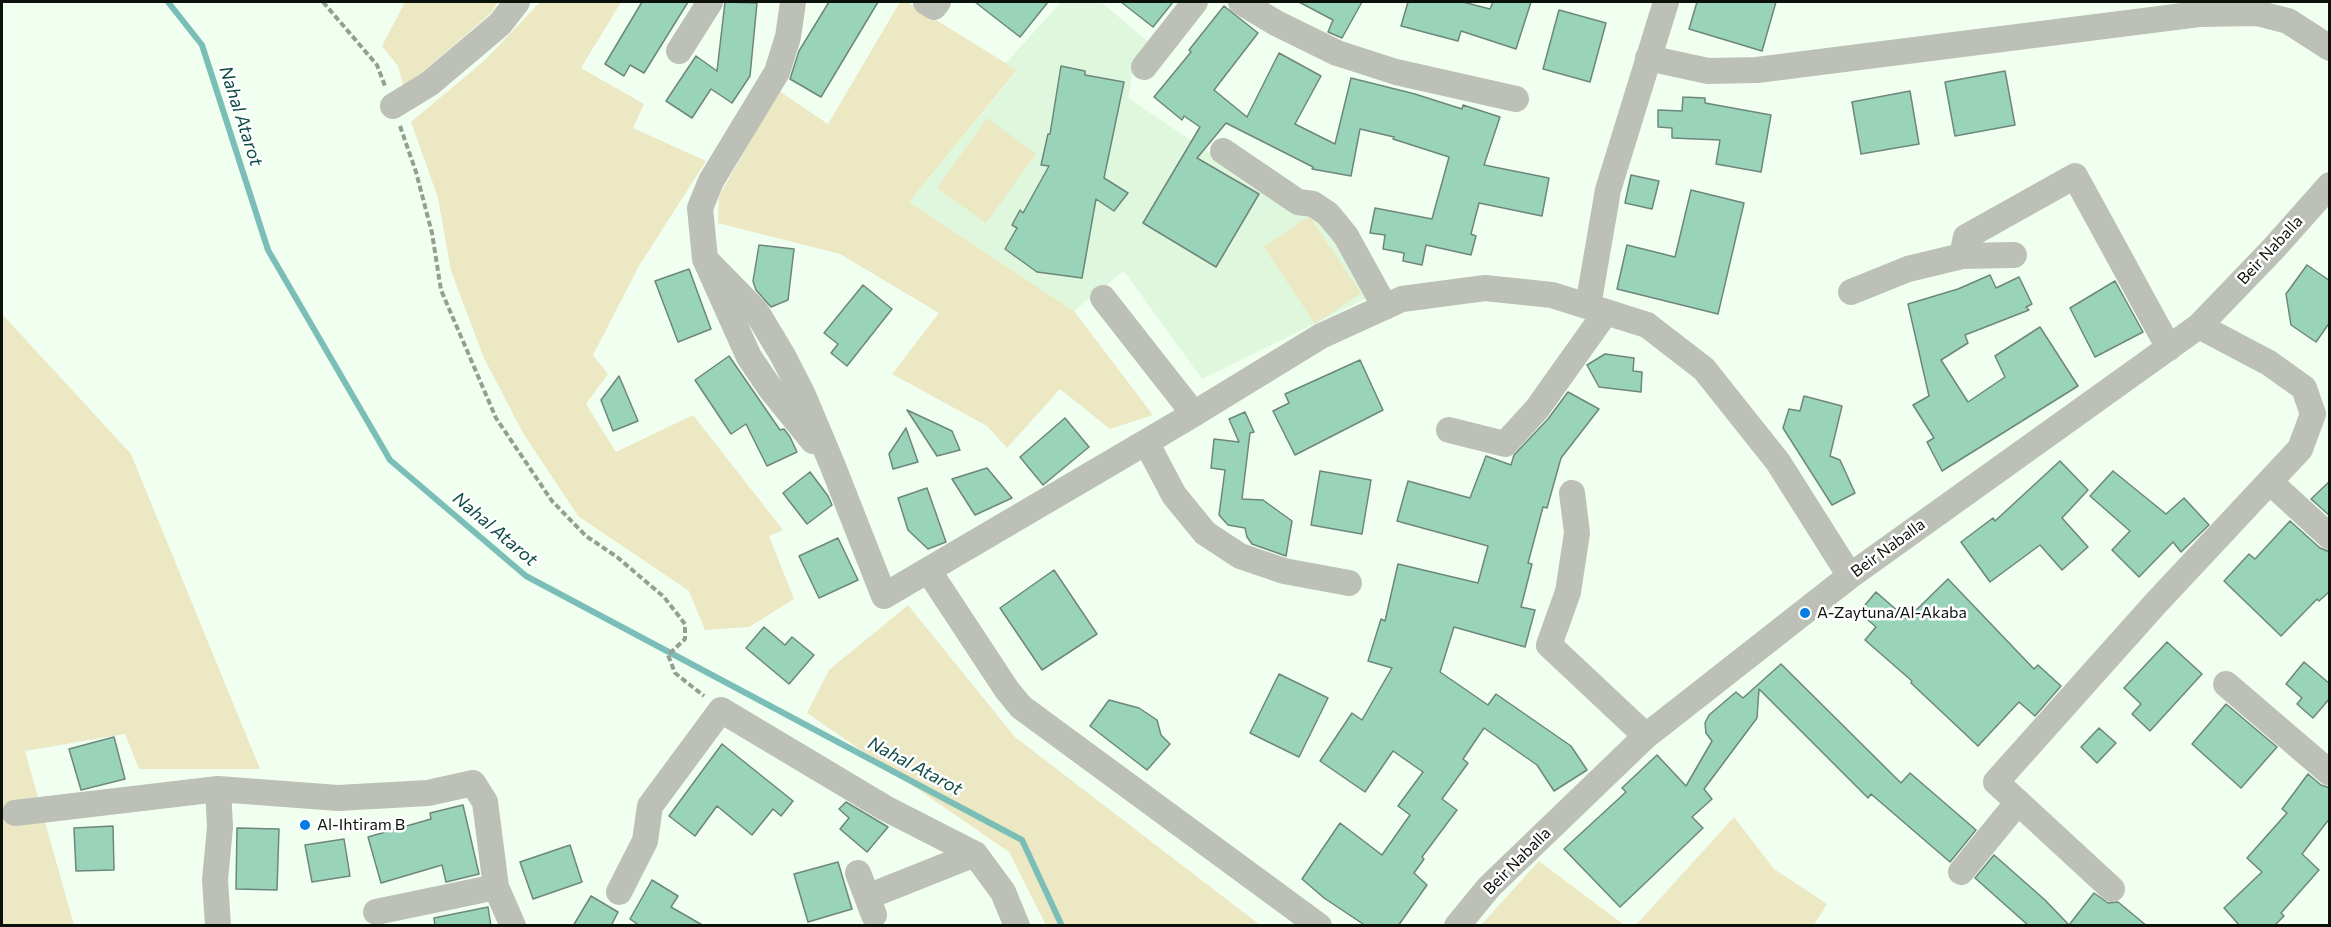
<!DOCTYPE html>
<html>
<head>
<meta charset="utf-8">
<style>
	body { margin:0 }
	#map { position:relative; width:2331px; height:927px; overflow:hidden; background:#f0fff0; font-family:Commissioner,sans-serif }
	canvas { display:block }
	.frame { position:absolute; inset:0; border:3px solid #0b110b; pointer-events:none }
</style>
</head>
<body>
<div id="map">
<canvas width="2331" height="927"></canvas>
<div class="frame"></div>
</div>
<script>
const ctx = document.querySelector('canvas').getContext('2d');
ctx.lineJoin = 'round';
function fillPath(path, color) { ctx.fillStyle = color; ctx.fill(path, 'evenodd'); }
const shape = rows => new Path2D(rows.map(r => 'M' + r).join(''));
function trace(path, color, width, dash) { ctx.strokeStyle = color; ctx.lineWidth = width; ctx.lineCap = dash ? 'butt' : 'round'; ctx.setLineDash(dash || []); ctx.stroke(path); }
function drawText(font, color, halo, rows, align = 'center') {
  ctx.font = font + ' Commissioner,sans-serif'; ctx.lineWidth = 5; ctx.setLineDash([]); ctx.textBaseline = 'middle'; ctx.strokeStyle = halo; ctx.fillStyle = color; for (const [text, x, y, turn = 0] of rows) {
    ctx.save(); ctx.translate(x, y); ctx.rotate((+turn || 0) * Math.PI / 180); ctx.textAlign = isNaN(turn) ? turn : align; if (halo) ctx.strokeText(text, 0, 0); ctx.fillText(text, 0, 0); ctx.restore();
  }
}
const built = shape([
	[1061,2,1101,2,1152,45,1134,64,1128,98,1292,208,1313,212,1329,229,1367,298,1202,379,1124,271,1074,311,909,202,1017,71,1006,63]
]);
const green = shape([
	[405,2,498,2,491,13,404,88,398,66,382,46],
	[540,2,621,2,581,68,644,104,633,128,706,161,639,266,593,355,608,374,586,404,616,452,693,415,783,530,769,536,794,599,749,627,705,630,689,591,578,516,523,433,484,358,451,271,438,198,411,122,485,60],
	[900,2,907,2,1017,70,909,202,1074,311,1153,415,1110,429,1060,389,1007,448,987,426,892,374,939,313,840,254,718,223,719,196,779,91,828,124],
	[987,118,1036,154,986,223,937,188],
	[1309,216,1361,293,1315,324,1264,247],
	[2,314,131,454,260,769,139,769,125,734,25,751,74,925,2,925],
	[908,605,1015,737,1260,925,1046,925,1009,852,807,713,829,670],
	[1734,817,1774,869,1827,904,1814,925,1636,925],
	[1539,861,1624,925,1481,925]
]);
const stream = shape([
	[168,2,202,45,268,250,390,460,526,576,1022,840,1062,926]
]);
const building = shape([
	[642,2,688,2,644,73,630,65,624,76,605,64,642,2],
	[725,2,757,3,750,76,732,103,711,89,692,118,666,101,696,56,717,71,725,2],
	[829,2,878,2,821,97,790,79,799,51,829,2],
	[975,2,1048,2,1020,37,975,2],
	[1121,2,1173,2,1153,27,1121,2],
	[1299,2,1362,2,1342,38,1328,32,1333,20,1299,2],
	[1408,2,1463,2,1490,9,1493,2,1531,2,1516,49,1461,31,1458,41,1401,26,1408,2],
	[1697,2,1776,2,1762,51,1689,29,1697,2],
	[1224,6,1258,33,1214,90,1247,117,1279,53,1321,76,1295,124,1335,144,1351,78,1415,94,1462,109,1463,105,1500,117,1484,165,1549,178,1542,216,1479,203,1471,234,1476,236,1471,255,1426,245,1422,265,1403,261,1404,253,1383,249,1385,235,1370,233,1375,208,1432,219,1449,157,1393,139,1394,137,1360,129,1351,176,1312,169,1313,167,1226,123,1197,158,1259,194,1216,267,1143,223,1200,127,1184,116,1182,120,1154,97,1191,52,1189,50,1224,6],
	[1559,10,1606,23,1590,82,1543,69,1559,10],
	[1061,66,1085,71,1085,75,1124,82,1104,178,1128,193,1114,211,1096,199,1082,278,1037,272,1005,249,1017,228,1012,225,1020,210,1023,213,1049,166,1041,165,1048,134,1050,134,1061,66],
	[2005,71,2015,125,1955,136,1945,82,2005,71],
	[1910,91,1919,144,1861,154,1852,102,1910,91],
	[1683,97,1705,98,1705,103,1771,115,1761,172,1716,164,1720,140,1672,138,1672,128,1658,127,1658,110,1682,111,1683,97],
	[1631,175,1659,181,1652,209,1625,203,1631,175],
	[1691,190,1744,203,1718,314,1617,289,1627,245,1675,257,1691,190],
	[759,245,794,249,788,300,771,307,756,290,753,281,759,245],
	[2307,265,2330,281,2330,322,2316,342,2291,325,2286,294,2307,265],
	[689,269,711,329,678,342,655,281,689,269],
	[1990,275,1996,288,2019,277,2032,304,2026,307,2029,310,1965,335,1968,343,1941,360,1968,402,2005,377,1995,356,2040,327,2078,386,1942,471,1927,442,1934,438,1913,405,1929,396,1908,304,1958,289,1990,275],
	[2115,281,2143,332,2095,357,2070,308,2115,281],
	[863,285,892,309,847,366,831,353,838,344,824,333,863,285],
	[1605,354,1634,358,1633,371,1642,372,1641,392,1599,387,1587,365,1605,354],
	[729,356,780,430,784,429,790,437,797,452,767,466,746,424,731,434,695,380,729,356],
	[1360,360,1383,410,1295,455,1273,411,1289,403,1285,394,1360,360],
	[619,376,638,421,613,431,601,400,619,376],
	[1568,392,1599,409,1561,458,1547,508,1543,507,1528,563,1532,564,1521,607,1535,610,1525,647,1454,627,1440,672,1488,705,1496,694,1571,746,1587,770,1554,791,1537,765,1484,728,1463,759,1468,763,1442,799,1457,810,1422,857,1424,859,1414,873,1427,885,1398,926,1366,926,1324,898,1302,879,1340,823,1382,855,1410,815,1398,806,1423,772,1393,751,1365,792,1320,761,1352,713,1362,720,1392,668,1368,661,1381,619,1385,621,1398,564,1478,583,1488,546,1397,521,1408,481,1470,498,1486,456,1511,465,1514,455,1548,419,1568,392],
	[1804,396,1842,406,1830,456,1840,460,1855,493,1832,505,1783,428,1789,409,1800,411,1804,396],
	[907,410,952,431,960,450,937,456,907,410],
	[1245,412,1254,432,1250,433,1242,499,1263,500,1292,521,1286,556,1252,544,1247,537,1245,528,1228,525,1219,515,1225,470,1211,468,1214,439,1239,442,1229,419,1245,412],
	[1065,418,1089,447,1043,485,1020,457,1065,418],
	[906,428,918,462,893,469,889,454,906,428],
	[2060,461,2088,490,2062,518,2088,547,2062,570,2040,545,1990,582,1961,542,1993,518,1995,521,2060,461],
	[987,468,1012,498,975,515,952,479,987,468],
	[1320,471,1371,480,1362,534,1311,525,1320,471],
	[2113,471,2166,514,2184,498,2209,525,2181,552,2173,542,2139,577,2112,550,2130,531,2090,496,2113,471],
	[810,472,828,496,832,505,807,524,783,493,810,472],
	[2330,481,2330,516,2311,499,2330,481],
	[927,488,946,542,928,549,908,530,898,498,927,488],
	[2290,521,2320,548,2330,552,2330,591,2319,601,2317,599,2281,636,2224,581,2249,554,2255,559,2290,521],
	[838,538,858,580,819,598,799,556,838,538],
	[1054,570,1097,634,1042,670,1000,608,1054,570],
	[1948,579,2034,669,2038,665,2061,686,2035,716,2019,702,1978,746,1911,683,1912,681,1865,640,1876,627,1859,612,1876,592,1907,619,1948,579],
	[764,627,785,645,792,637,814,655,789,684,746,648,764,627],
	[2167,642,2202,674,2150,731,2132,714,2141,704,2124,688,2167,642],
	[2304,662,2330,684,2330,698,2313,718,2297,704,2302,698,2286,684,2304,662],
	[1781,664,1901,783,1910,773,1976,830,1950,862,1871,794,1868,798,1759,689,1757,718,1704,789,1712,799,1692,817,1703,828,1620,907,1564,849,1626,792,1622,788,1657,755,1686,786,1712,741,1706,733,1705,723,1709,715,1736,692,1743,698,1781,664],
	[1279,674,1328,698,1299,757,1250,733,1279,674],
	[1109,700,1139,708,1157,720,1161,735,1170,744,1147,770,1090,726,1109,700],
	[2226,704,2277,747,2241,788,2192,744,2226,704],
	[2099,728,2116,743,2097,763,2081,747,2099,728],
	[114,737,125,779,81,790,69,749,114,737],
	[722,744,793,801,781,816,773,809,752,835,717,806,695,836,669,816,722,744],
	[2308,774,2321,785,2330,788,2330,818,2302,854,2319,870,2281,913,2284,916,2274,926,2240,926,2224,908,2262,872,2247,858,2287,813,2282,809,2308,774],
	[846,802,888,827,867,852,840,829,849,818,839,809,846,802],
	[463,805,479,874,446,882,442,865,381,883,368,837,431,819,430,813,463,805],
	[113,826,114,870,76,871,74,828,113,826],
	[237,828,279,829,277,890,236,889,237,828],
	[344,839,350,876,312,882,305,845,344,839],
	[570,845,582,882,533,899,520,862,570,845],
	[1994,855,2045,900,2069,925,2094,893,2108,903,2118,902,2147,926,2029,926,1975,878,1994,855],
	[838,862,852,909,808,922,794,874,838,862],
	[652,880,678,896,671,907,704,926,640,926,630,919,652,880],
	[591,896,618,912,611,926,573,926,591,896],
	[488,907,491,926,435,926,434,918,488,907]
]);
const path = shape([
	[323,2,377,65,385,86],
	[400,126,416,172,432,233,441,290,496,418,552,501,586,536,617,557,664,597,685,624,685,639,668,655,675,673,704,696]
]);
const minor = shape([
	[793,2,788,37,777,72,711,181,700,208,705,259,749,357,770,388,813,441],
	[926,2,934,7,938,2],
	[1241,2,1276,23,1337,53,1396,72,1516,99],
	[679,51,710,2],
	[1648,58,1708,71,1757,70,2199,14,2257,13,2288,21,2330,48],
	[1144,67,1195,2],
	[393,106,429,84,500,24,517,2],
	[1223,151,1298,202,1313,204,1328,214,1346,236,1385,307],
	[1962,256,1966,237,2075,176,2169,348],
	[705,259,756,311,783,356,803,395,832,464,884,596,1187,418,1321,336,1402,299,1485,288,1552,295,1647,325,1704,369,1778,462,1850,576],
	[1851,292,1908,269,1962,256,2014,255],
	[1103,298,1194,414],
	[1588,306,1608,190,1666,2],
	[1449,430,1505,444,1537,409,1606,312],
	[1146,442,1174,495,1205,533,1240,556,1284,571,1349,583],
	[2270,482,2330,537],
	[1572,493,1577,533,1568,592,1549,645,1646,736],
	[928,570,1007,690,1021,707,1319,926],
	[2226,684,2330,773],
	[15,813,218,789,338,798,428,793,473,783,485,802,496,887,513,926],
	[1961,872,2018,802],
	[858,873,874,915],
	[2112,889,1996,782,2156,603,2300,449,2313,414,2304,388,2269,363,2199,326],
	[619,892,645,841,650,806,721,710,885,808,975,854,1003,892,1017,926],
	[867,897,975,854],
	[376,912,496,887],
	[218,926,215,880,220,827,218,789],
	[1457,926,1489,887,1646,736,1850,576,2199,326,2274,248,2330,185]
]);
const markers = [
	[1805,613,6,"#037de4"],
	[305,825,6,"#037de4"]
];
const streetNames = [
	["Beir Naballa",2270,250,-47],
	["Beir Naballa",1888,548,-36],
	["Beir Naballa",1517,861,-45]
];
const poiNames = [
	["A-Zaytuna/Al-Akaba",1817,613],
	["Al-Ihtiram B",317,825]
];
const waterNames = [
	["Nahal Atarot",241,116,72],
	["Nahal Atarot",495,529,40],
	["Nahal Atarot",915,766,28]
];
fillPath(built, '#def7dd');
fillPath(green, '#ece8c4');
trace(stream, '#7abeb7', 6);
fillPath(building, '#98d3ba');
trace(building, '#6e877c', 1.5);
trace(path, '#949f94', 4, [6, 3]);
trace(minor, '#bcc0b6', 26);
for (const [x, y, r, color] of markers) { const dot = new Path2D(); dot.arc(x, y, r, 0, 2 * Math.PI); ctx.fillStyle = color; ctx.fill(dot); trace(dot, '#fff', 2); }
drawText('16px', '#0b110b', '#fff', streetNames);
drawText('16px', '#0b110b', '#fff', poiNames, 'left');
drawText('italic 18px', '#0c4a46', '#fff', waterNames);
</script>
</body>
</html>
